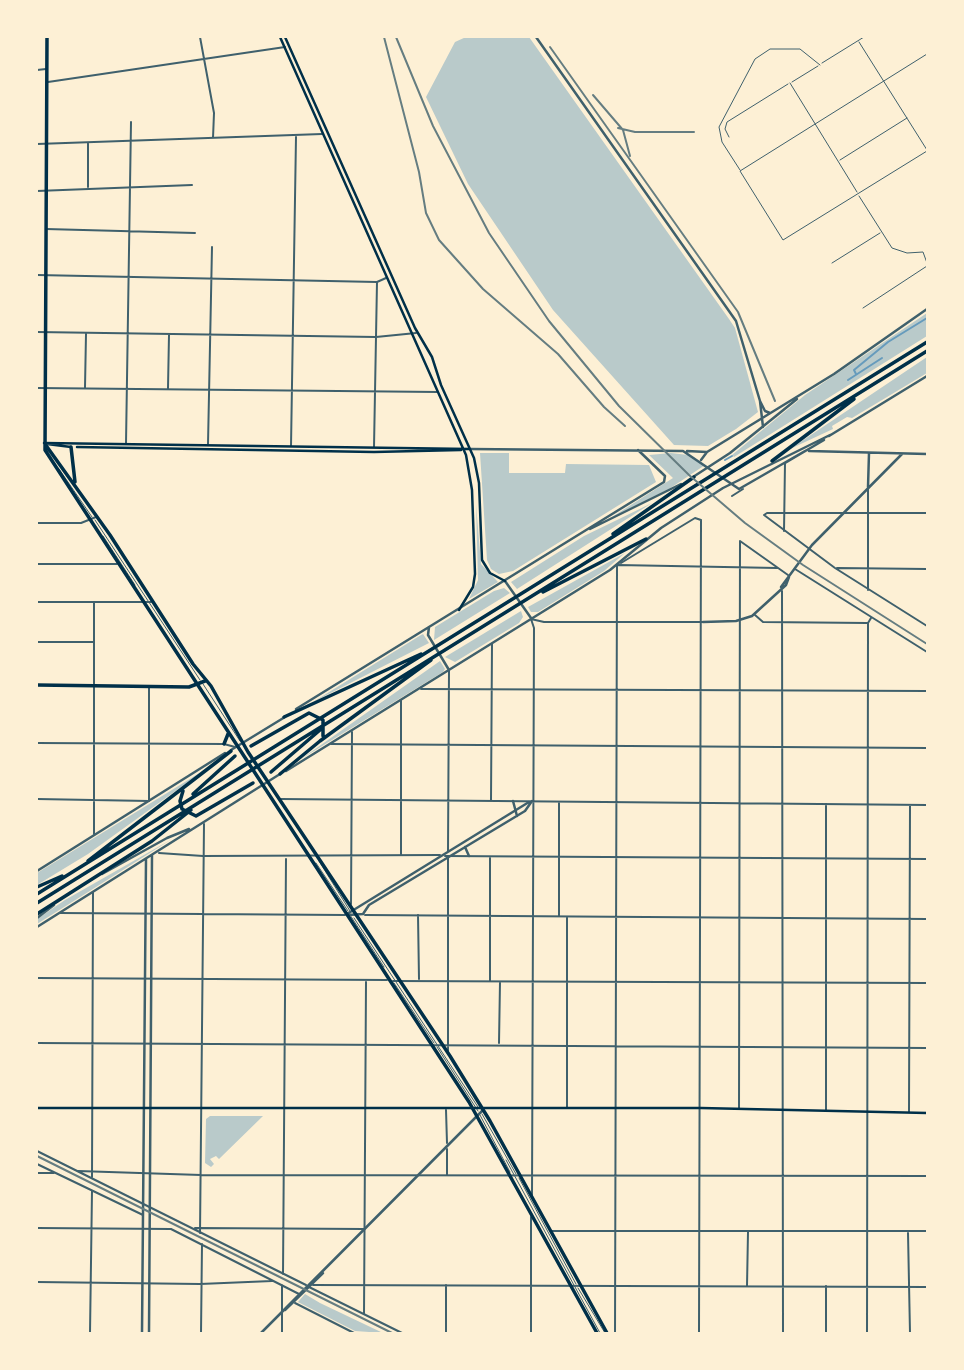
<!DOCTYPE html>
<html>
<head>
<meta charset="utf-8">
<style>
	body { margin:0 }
	#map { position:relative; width:964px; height:1370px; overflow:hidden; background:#fdf0d5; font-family:"Fira Sans",sans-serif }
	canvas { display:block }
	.frame { position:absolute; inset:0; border:38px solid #fdf0d5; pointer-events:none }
</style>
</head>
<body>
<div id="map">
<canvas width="964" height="1370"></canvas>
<div class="frame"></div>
</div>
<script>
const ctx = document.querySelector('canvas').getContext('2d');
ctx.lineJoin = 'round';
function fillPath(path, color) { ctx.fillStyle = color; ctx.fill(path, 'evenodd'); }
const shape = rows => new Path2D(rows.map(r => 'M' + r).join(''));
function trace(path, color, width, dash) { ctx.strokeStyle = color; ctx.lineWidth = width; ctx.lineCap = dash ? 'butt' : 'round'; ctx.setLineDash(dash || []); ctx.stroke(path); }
const green = shape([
	[466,37,529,37,729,319,735,328,758,412,736,429,708,446,674,445,553,310,468,184,426,97,455,42],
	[927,313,927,336,734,457,732,455,805,395],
	[927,357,927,373,852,418,847,417,832,426,833,429,790,449],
	[480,453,509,453,509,473,565,473,566,464,649,465,656,482,513,571,499,574,491,569,487,560],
	[671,453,688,455,705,465,669,489,612,517,673,478,649,455],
	[652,503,517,589,511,582,584,536],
	[476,504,481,564,498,582,469,599,478,580],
	[625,553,604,571,538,612,531,612,528,607],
	[504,588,510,593,434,640,435,627,494,591],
	[521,611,523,617,519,623,455,662,445,657],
	[423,634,429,643,313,702,421,635],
	[440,661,445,669,443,672,301,759],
	[206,769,88,854,37,885,37,873],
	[172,839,85,894,37,924,37,919,65,900],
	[210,1116,263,1116,219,1159,216,1156,210,1159,214,1164,211,1167,205,1163,206,1119],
	[305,1294,320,1303,383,1333,355,1331,298,1302]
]);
const stream = shape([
	[856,374,854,370,888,342,927,318],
	[848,380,882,358],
	[725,460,732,456]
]);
const service = shape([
	[859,42,927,150],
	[927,54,740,171,783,240,927,151],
	[822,63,864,37],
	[792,82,818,66],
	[790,83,857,192],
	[729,137,725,129,727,122,788,84],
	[840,160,907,118],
	[740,170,722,142,719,127,755,59,770,49,800,49,820,65],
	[859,196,892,248,907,253,923,252,927,263],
	[832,263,880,233],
	[863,308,927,266],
	[59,469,92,517],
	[95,520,200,680],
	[103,536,135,585],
	[203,684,240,741],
	[319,861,350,911],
	[316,863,348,911],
	[350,915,384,967],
	[354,918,478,1107],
	[394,983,434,1043],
	[437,1047,478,1111],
	[482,1114,516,1174],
	[480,1115,510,1172],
	[506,1160,600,1333],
	[519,1178,576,1284],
	[578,1288,605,1333]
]);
const minor = shape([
	[200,37,214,113,213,138],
	[37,70,46,69],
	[48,82,285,47],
	[37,144,322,134],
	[88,187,88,143],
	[37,191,192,185],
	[46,229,195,233],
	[37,275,377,282,386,278],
	[37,332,376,337,416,333],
	[85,387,86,334],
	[37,388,438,392],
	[168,388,169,335],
	[126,443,131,122],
	[208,444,212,247],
	[291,446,296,137],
	[374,447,377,282],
	[868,488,868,590],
	[732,496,743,489],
	[927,513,767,513,764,515,835,568,927,626],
	[37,523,81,523,96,517],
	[784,531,785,463],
	[621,563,695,518,701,520,699,1333],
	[37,564,117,564],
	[618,565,777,568],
	[837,568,927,569],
	[795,569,927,652],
	[782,591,783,1333],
	[37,602,151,602],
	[755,615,763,622,867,623],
	[37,642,93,642],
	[421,689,927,691],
	[37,743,224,744,235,747],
	[331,744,927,748],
	[37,799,149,801,149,687],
	[281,799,927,805],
	[491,800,492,644],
	[559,802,559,916],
	[94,834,94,603],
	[448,851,449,671],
	[159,853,203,856,440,855],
	[401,855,401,700],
	[445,856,927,859],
	[351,904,352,732],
	[60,913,345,915],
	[365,915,927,919],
	[418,915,419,979],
	[37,978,387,980],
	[393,981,927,983],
	[490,981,490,857],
	[37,1043,927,1048],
	[499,1043,500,982],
	[448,1051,448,857],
	[567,1108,567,917],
	[739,1108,740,541,788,575],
	[446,1110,447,1143],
	[826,1110,826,804],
	[909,1112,910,806],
	[37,1151,306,1285],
	[37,1164,143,1215],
	[78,1171,201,1175,927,1176],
	[37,1173,54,1173],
	[447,1175,447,1149],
	[92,1177,93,892],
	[532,1195,534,628,531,619,544,622,702,622],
	[531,1217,531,1333],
	[37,1228,171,1229,299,1294],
	[195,1228,364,1229],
	[552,1231,927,1231],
	[200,1233,204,824],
	[908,1233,910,1333],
	[283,1274,286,859],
	[37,1282,200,1284,272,1281],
	[313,1285,927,1287],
	[446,1285,446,1333],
	[747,1286,748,1232],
	[826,1286,826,1333],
	[309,1287,402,1333],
	[295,1303,354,1333],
	[364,1314,366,982],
	[90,1333,92,1191],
	[201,1333,202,1244],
	[282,1333,282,1285],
	[615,1333,617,566],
	[867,1333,868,623,871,618]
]);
const tertiary = shape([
	[536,37,736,321,760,401,763,427],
	[760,401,765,411,770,413],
	[829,436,927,376],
	[470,449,683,451,739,489,805,451],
	[687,451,707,452],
	[809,451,927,454],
	[701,460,707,452,834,374,927,309],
	[785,463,824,440],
	[693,477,730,453,797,399],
	[868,487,869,453],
	[590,529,681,484],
	[505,581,531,618],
	[781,587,812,545,902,454],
	[703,622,736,621,752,616,786,585,789,577],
	[429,627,428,635,449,670],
	[296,709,664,482,665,476,638,450],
	[231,750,285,717],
	[286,771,610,570,661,528,723,488,830,435],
	[513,801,517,816],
	[465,847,469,856],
	[37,871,225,753],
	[102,874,167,838,189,829],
	[347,914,529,802],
	[348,915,363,914,369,905,525,811,532,801],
	[37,918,54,905],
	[37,927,280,774],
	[285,1310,323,1273],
	[142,1333,146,859],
	[149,1333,152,855],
	[261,1333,483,1110]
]);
const secondary = shape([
	[280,37,466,455,472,490,475,574,473,587,459,610],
	[285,37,415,328,432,357,441,385,474,458,479,483,482,560,490,573,505,581],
	[44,443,470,449],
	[47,444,71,447],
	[77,447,374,452,461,450],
	[37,1108,701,1108,927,1113]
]);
const primary = shape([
	[47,37,45,450,469,1102,597,1333],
	[45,444,110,535,193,664,211,686,248,752,450,1056,490,1121,607,1333],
	[71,447,75,482],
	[37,685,189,687,205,681],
	[224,744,228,734]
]);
const motorway = shape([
	[772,461,854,399],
	[613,534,694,477],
	[543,592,646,539],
	[284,717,421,654],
	[251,746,309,713,323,720,323,736],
	[271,772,320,730],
	[280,774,320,741,431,660],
	[183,791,180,801,182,809,196,816,253,783],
	[193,794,235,756],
	[88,861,231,751],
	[37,887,62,876],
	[37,894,927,342],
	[37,903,927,351],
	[37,914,152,841,191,810]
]);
const rail = shape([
	[384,37,419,172,426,213,439,240,483,289,558,354,604,407,625,426],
	[396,37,433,126,489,233,549,321,619,406,689,475,745,523,803,565,927,644],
	[550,47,738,312,775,401],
	[593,95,623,130,630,156],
	[618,128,635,132,694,132],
	[37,1156,392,1333]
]);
fillPath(green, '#b9caca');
trace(stream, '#669bbc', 2);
trace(service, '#3f606c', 1);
trace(minor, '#3f606c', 2);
trace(tertiary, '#3f606c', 2.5);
trace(secondary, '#003049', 2.5);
trace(primary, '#003049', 3.5);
trace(motorway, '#003049', 3.5);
trace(rail, '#657d81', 2);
</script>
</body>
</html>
